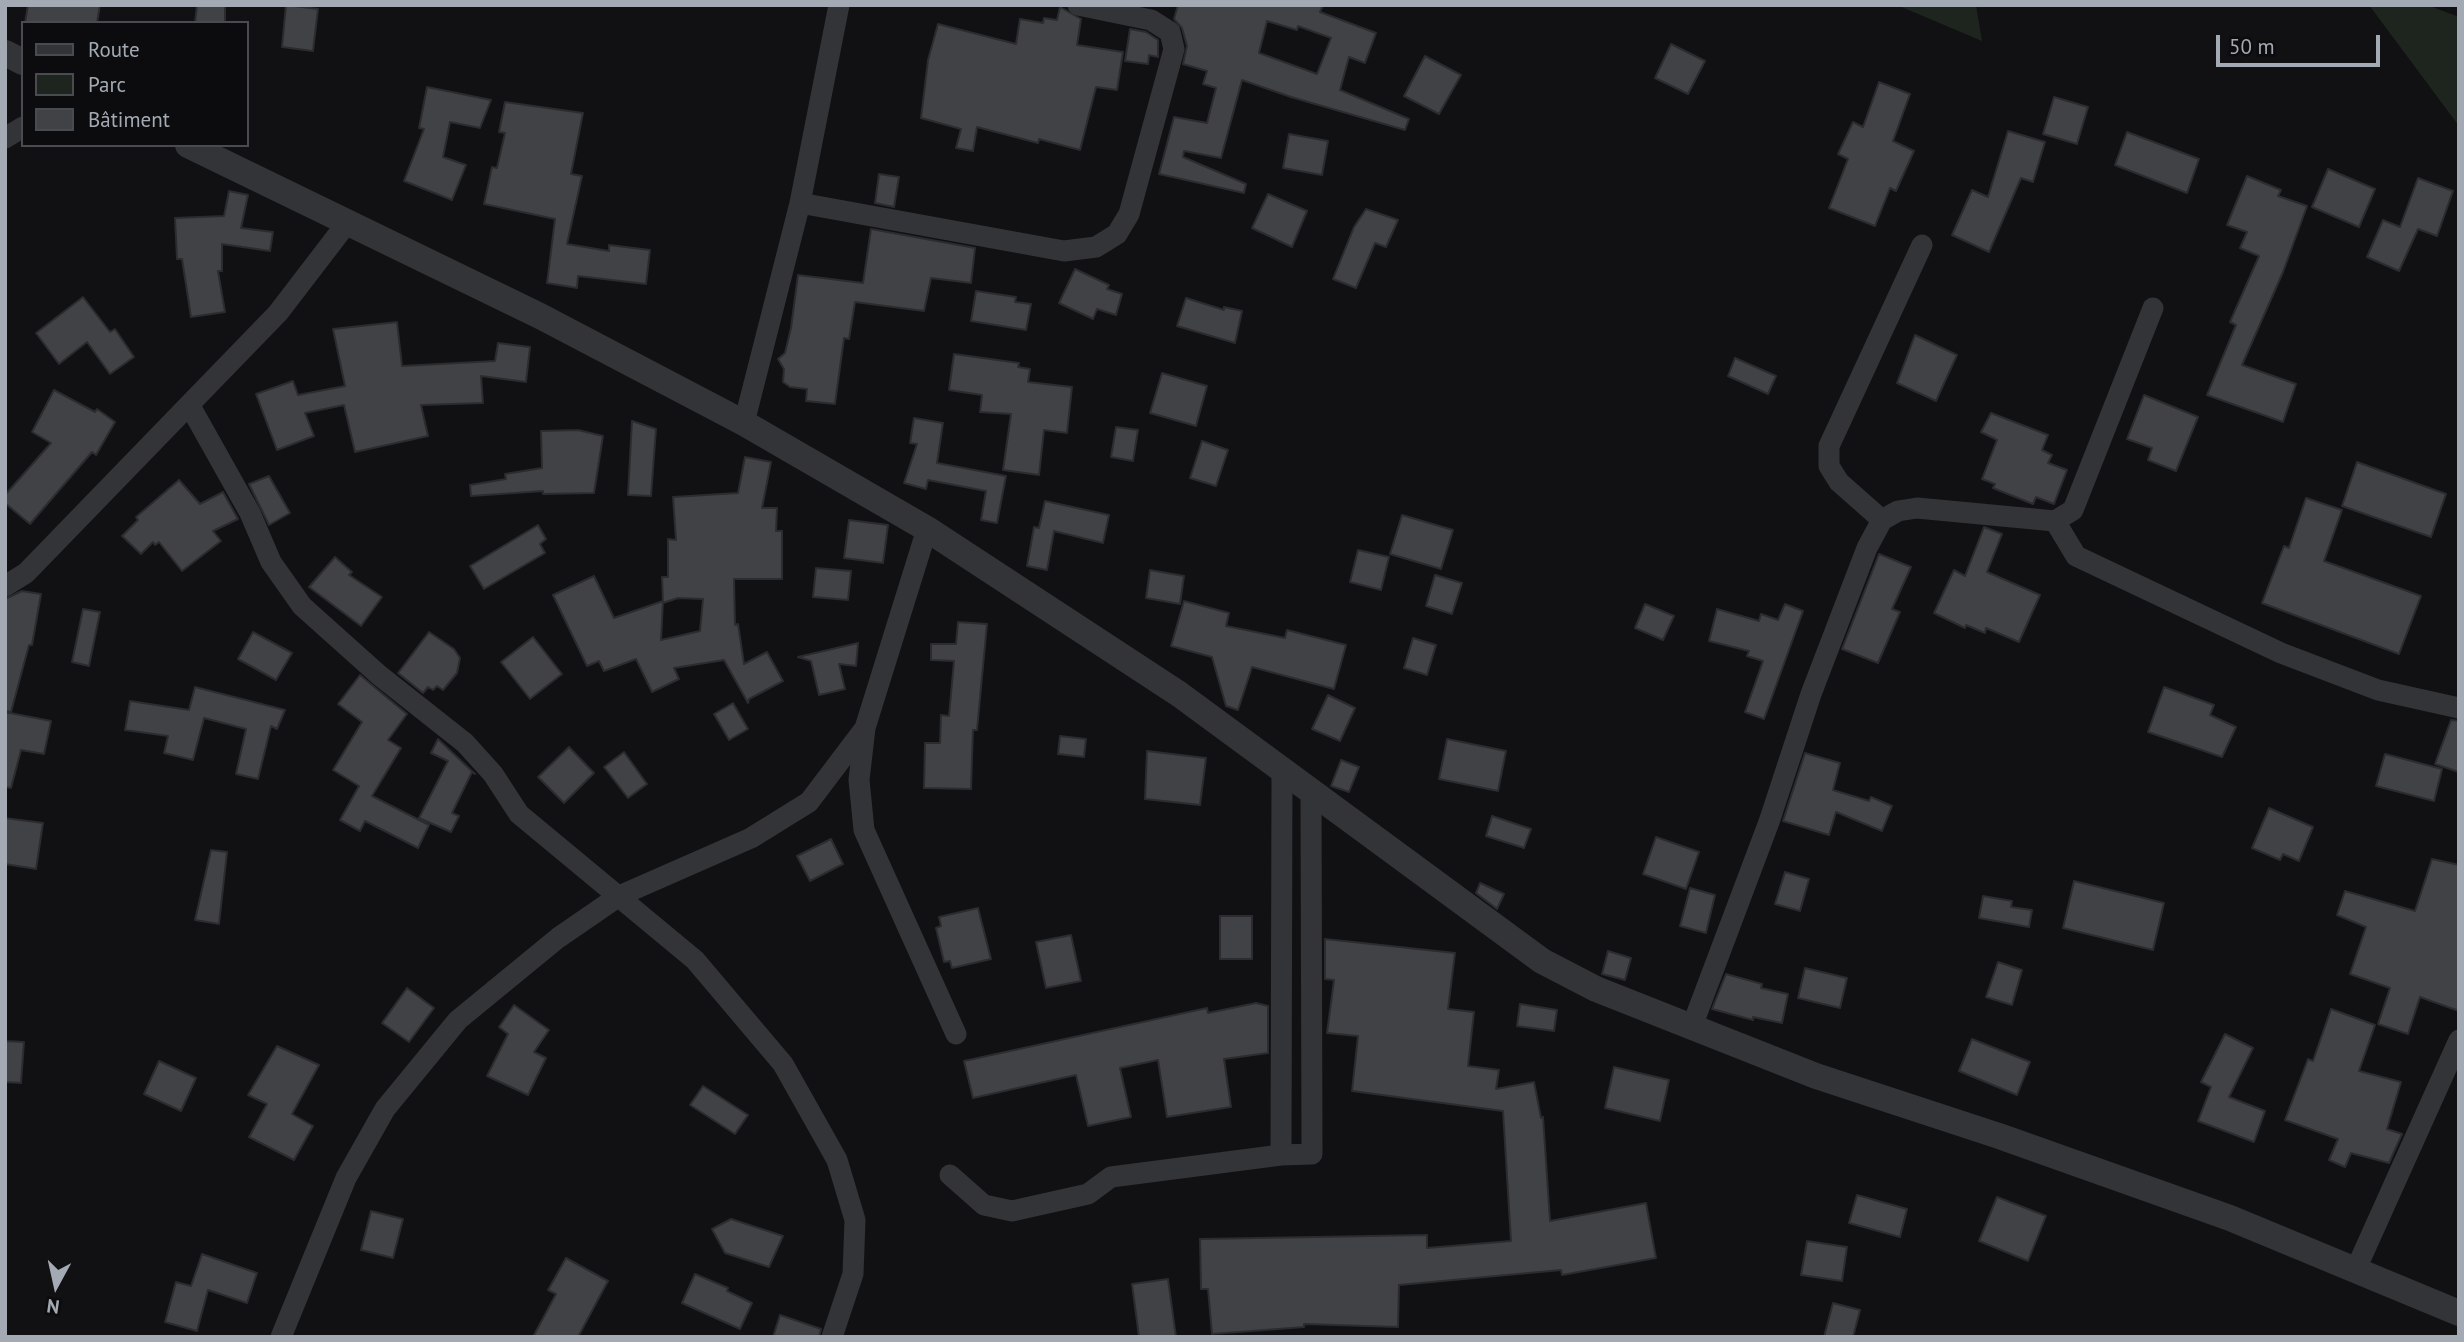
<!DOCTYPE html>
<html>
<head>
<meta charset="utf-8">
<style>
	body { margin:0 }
	#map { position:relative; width:2464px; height:1342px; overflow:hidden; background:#111113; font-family:"PT Sans",sans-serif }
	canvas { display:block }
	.frame { position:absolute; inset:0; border:7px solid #a3aab3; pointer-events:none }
	.legend { position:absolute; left:21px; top:21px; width:228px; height:126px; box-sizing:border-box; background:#0c0c0e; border:2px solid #484b50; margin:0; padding:9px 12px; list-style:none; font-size:21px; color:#a3aab3 }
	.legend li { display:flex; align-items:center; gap:14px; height:35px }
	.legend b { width:35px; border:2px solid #484b50 }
	.north { position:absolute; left:21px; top:1251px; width:70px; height:70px; -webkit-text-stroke:5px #0c0c0e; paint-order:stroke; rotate:188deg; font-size:19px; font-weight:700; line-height:28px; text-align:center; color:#a3aab3 }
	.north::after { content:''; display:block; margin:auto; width:24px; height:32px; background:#a3aab3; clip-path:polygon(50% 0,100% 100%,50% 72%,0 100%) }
	.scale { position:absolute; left:2216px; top:35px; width:164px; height:32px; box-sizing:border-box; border:4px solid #a3aab3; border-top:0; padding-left:9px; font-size:21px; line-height:24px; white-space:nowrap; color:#a3aab3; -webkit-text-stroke:5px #0c0c0e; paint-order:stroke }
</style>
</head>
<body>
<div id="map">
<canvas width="2464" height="1342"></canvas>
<div class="frame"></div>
<ul class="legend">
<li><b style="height:9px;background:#323437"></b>Route</li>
<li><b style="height:19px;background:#1e251e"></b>Parc</li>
<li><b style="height:19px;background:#404246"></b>Bâtiment</li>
</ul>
<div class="north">N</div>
<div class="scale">50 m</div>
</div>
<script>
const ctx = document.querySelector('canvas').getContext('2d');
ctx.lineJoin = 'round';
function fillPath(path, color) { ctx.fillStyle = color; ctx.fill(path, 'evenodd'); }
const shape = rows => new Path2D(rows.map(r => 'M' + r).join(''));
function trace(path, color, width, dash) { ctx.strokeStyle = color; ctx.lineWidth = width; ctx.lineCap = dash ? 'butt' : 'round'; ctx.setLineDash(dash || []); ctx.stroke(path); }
const green = shape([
	[1897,5,1976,5,1982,41],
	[2369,5,2427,5,2459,17,2459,126]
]);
const building = shape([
	[28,5,100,5,97,23,25,23,28,5],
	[197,5,225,5,225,23,195,23,197,5],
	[286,5,318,9,313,51,282,47,286,5],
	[1178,5,1323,5,1320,12,1376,33,1365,63,1349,57,1340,90,1409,119,1405,130,1291,97,1242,80,1221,158,1184,151,1183,157,1246,184,1244,193,1159,174,1174,117,1207,123,1216,88,1203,84,1207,71,1183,64,1187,46,1182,28,1174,19,1178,5],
	[1267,21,1297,30,1298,26,1331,38,1317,74,1259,53,1267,21],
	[1060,7,1081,19,1077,45,1123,52,1117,90,1096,87,1080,150,1039,139,1038,143,977,127,973,151,956,148,961,129,921,118,928,60,938,24,1016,44,1020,19,1043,23,1044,18,1057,20,1060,7],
	[1130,29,1146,32,1158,40,1158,57,1149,55,1148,64,1125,61,1130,29],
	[1671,44,1705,61,1688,94,1655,78,1671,44],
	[1425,56,1461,75,1439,114,1404,96,1425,56],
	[1879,82,1910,94,1893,141,1914,151,1896,191,1890,188,1875,226,1829,208,1848,159,1838,154,1853,122,1863,127,1879,82],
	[427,87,491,100,480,128,450,122,443,157,466,165,452,200,404,181,424,129,419,128,427,87],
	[2054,97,2088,107,2077,144,2043,134,2054,97],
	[505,102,583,113,571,174,582,176,567,244,609,251,609,245,650,250,646,284,578,276,577,288,547,283,555,219,484,204,492,167,497,168,505,133,499,132,505,102],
	[2008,131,2045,142,2033,182,2021,178,1989,252,1952,235,1972,190,1988,197,2008,131],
	[2127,132,2199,159,2187,193,2115,165,2127,132],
	[1289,134,1328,141,1322,175,1283,168,1289,134],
	[2328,169,2375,189,2359,227,2312,207,2328,169],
	[879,174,899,177,894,207,875,203,879,174],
	[2247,176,2281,190,2278,196,2307,206,2283,272,2242,365,2296,384,2283,422,2207,395,2236,325,2230,322,2259,256,2240,248,2247,232,2227,225,2247,176],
	[2418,178,2453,191,2437,236,2418,229,2399,271,2367,257,2383,220,2400,227,2418,178],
	[229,191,248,195,241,228,273,232,270,251,222,244,222,271,218,271,225,312,191,317,182,259,177,259,175,218,224,216,229,191],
	[1268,194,1307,211,1292,247,1252,228,1268,194],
	[1366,209,1398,220,1386,247,1375,243,1356,288,1333,279,1354,227,1366,209],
	[871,229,975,248,971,283,931,278,924,311,855,302,849,339,844,338,835,404,806,401,807,389,790,387,783,382,784,369,778,359,785,353,791,328,798,275,863,283,871,229],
	[1075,269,1109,285,1107,289,1122,294,1116,315,1097,309,1093,319,1059,303,1075,269],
	[976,291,1016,297,1015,302,1031,304,1026,330,971,321,976,291],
	[83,297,110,332,115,329,134,357,110,374,87,342,59,364,36,333,83,297],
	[1186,298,1224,310,1224,307,1242,311,1235,343,1177,326,1186,298],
	[397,322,402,366,495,361,498,343,530,347,526,382,481,376,483,403,421,405,428,436,355,452,344,405,305,413,314,436,277,450,256,394,293,381,298,395,345,386,333,329,397,322],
	[1915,335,1957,355,1936,401,1897,383,1915,335],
	[954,354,1019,363,1018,367,1030,369,1028,382,1072,387,1067,433,1044,430,1039,475,1003,470,1011,414,980,412,982,395,949,390,954,354],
	[1735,358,1776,376,1768,394,1728,376,1735,358],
	[1162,373,1207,386,1196,426,1150,413,1162,373],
	[54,390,95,412,97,409,115,422,96,455,92,452,30,524,5,503,5,495,51,443,32,432,54,390],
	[2144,395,2198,417,2176,471,2148,460,2152,448,2127,439,2144,395],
	[1991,413,2048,435,2042,450,2052,455,2048,463,2067,470,2054,504,2036,497,2033,504,1993,488,1995,484,1982,479,1997,440,1981,432,1991,413],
	[914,418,943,423,937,463,1006,476,997,523,981,520,986,491,928,480,926,489,904,483,917,444,910,443,914,418],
	[632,421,656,429,651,496,628,495,632,421],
	[1116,427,1138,430,1133,461,1111,457,1116,427],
	[578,430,603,436,594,493,543,494,543,491,471,496,470,485,506,479,505,474,542,468,541,431,578,430],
	[1202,441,1228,450,1216,486,1190,478,1202,441],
	[745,457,771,462,762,508,777,508,776,531,782,531,782,579,734,579,735,625,738,624,744,664,767,652,783,681,749,699,748,703,724,660,674,668,679,679,652,692,636,659,604,671,599,661,587,666,553,595,594,576,614,618,663,601,661,640,700,631,703,599,678,598,663,603,662,577,668,577,668,539,676,540,673,497,738,493,745,457],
	[2357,462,2446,494,2431,537,2342,506,2357,462],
	[269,476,290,513,269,525,249,484,269,476],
	[179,480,200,504,223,492,238,519,213,531,221,541,182,571,159,542,155,545,153,542,141,554,122,536,138,520,136,517,179,480],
	[2306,498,2342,510,2324,561,2421,596,2399,654,2262,603,2284,546,2289,548,2306,498],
	[1045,501,1109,515,1103,543,1054,531,1047,570,1027,566,1034,527,1039,528,1045,501],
	[1402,515,1453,530,1441,569,1390,554,1402,515],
	[849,520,888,525,883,563,844,558,849,520],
	[538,525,546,539,540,544,545,553,484,589,470,566,538,525],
	[1984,527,2002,534,1987,572,2040,595,2019,642,1986,628,1985,633,1966,625,1965,628,1934,613,1954,570,1965,576,1984,527],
	[1358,550,1389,557,1381,590,1350,582,1358,550],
	[1879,554,1911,567,1892,609,1900,612,1878,663,1842,649,1879,554],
	[335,557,352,572,349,575,382,597,361,626,309,587,335,557],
	[816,568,851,571,848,600,813,597,816,568],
	[1150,570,1184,576,1180,604,1146,598,1150,570],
	[1435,575,1462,583,1452,614,1426,606,1435,575],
	[22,591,41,594,32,645,29,645,11,712,5,711,5,599,22,591],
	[1184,601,1229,613,1226,626,1285,638,1287,630,1346,645,1334,689,1252,667,1238,710,1226,706,1212,657,1171,646,1184,601],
	[1645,604,1674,616,1663,640,1635,628,1645,604],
	[1785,604,1803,611,1764,719,1745,712,1763,661,1747,656,1749,651,1709,641,1717,609,1759,621,1761,614,1778,620,1785,604],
	[83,609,100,612,89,666,72,662,83,609],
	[958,622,987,624,977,730,973,730,971,789,924,788,925,743,940,743,941,715,949,716,954,661,931,660,931,644,956,644,958,622],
	[253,632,292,653,276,680,238,659,253,632],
	[429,632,454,649,460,658,457,673,443,690,437,686,433,690,428,687,423,693,398,673,429,632],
	[533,637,562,674,530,699,501,662,533,637],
	[1413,638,1436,645,1427,675,1404,668,1413,638],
	[858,643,856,666,839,664,845,689,819,695,811,661,798,657,858,643],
	[360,675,407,714,388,740,401,748,372,796,429,825,418,848,365,821,360,831,340,820,359,786,333,770,362,722,338,704,360,675],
	[195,687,285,710,277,729,271,726,258,779,236,774,246,729,204,718,193,760,164,753,168,736,125,730,130,701,189,710,195,687],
	[2164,687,2214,705,2210,715,2236,727,2222,757,2148,732,2164,687],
	[1328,695,1355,708,1340,741,1312,729,1328,695],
	[733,703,748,729,729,740,714,714,733,703],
	[5,712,51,721,44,754,21,750,11,788,5,787,5,712],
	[2451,720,2459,721,2459,772,2435,764,2451,720],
	[1060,736,1086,739,1084,757,1058,754,1060,736],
	[438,739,475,774,472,772,452,813,459,816,451,832,419,818,448,761,431,753,438,739],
	[1447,739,1506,751,1498,791,1439,779,1447,739],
	[569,747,594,773,564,803,538,777,569,747],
	[1147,751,1206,758,1200,805,1145,799,1147,751],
	[624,752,647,784,628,798,604,767,624,752],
	[1805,753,1840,763,1833,790,1869,801,1871,797,1892,806,1882,831,1836,812,1829,835,1783,821,1805,753],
	[2385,754,2442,769,2434,801,2376,786,2385,754],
	[1341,760,1359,767,1349,792,1331,786,1341,760],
	[2269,808,2313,827,2299,861,2283,854,2280,860,2252,848,2269,808],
	[1492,816,1531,829,1524,848,1486,836,1492,816],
	[5,818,43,823,36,869,5,864,5,818],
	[1656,837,1699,852,1686,889,1643,874,1656,837],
	[831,839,843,864,810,881,797,856,831,839],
	[211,850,227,852,219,924,195,920,211,850],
	[2432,859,2459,865,2459,1011,2420,997,2408,1034,2378,1024,2390,988,2350,974,2366,927,2337,915,2345,891,2415,911,2432,859],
	[1785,872,1809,879,1800,911,1775,904,1785,872],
	[2074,881,2164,903,2153,950,2063,928,2074,881],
	[1480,883,1504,894,1497,909,1476,893,1480,883],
	[1690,888,1715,895,1706,933,1680,926,1690,888],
	[1983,896,2012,901,2011,907,2032,910,2029,927,1979,918,1983,896],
	[978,908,991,959,952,968,950,961,944,962,936,928,941,926,939,917,978,908],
	[1220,916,1252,916,1252,959,1220,959,1220,916],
	[1071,935,1081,981,1046,988,1036,942,1071,935],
	[1325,939,1455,953,1448,1009,1474,1012,1468,1066,1499,1070,1496,1089,1534,1082,1541,1118,1543,1117,1550,1221,1646,1203,1656,1258,1562,1275,1561,1270,1399,1285,1398,1327,1304,1324,1304,1327,1212,1334,1208,1289,1201,1289,1200,1239,1427,1235,1427,1248,1511,1241,1503,1111,1352,1091,1358,1036,1327,1033,1334,980,1325,979,1325,939],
	[1608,951,1631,958,1625,980,1602,974,1608,951],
	[1998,962,2022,970,2012,1005,1986,997,1998,962],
	[1805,968,1847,978,1840,1008,1798,998,1805,968],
	[1726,974,1762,984,1761,988,1788,994,1782,1023,1753,1017,1753,1020,1712,1009,1726,974],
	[407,988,434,1008,409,1042,382,1023,407,988],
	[1256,1003,1268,1006,1268,1053,1224,1059,1231,1107,1167,1117,1158,1060,1120,1068,1131,1117,1088,1126,1076,1075,973,1098,964,1061,1207,1008,1208,1013,1256,1003],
	[1520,1004,1557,1010,1554,1031,1517,1026,1520,1004],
	[514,1005,549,1030,534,1052,546,1058,528,1095,487,1076,508,1034,499,1027,514,1005],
	[2331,1009,2375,1025,2359,1071,2401,1082,2387,1129,2402,1134,2389,1163,2351,1153,2345,1167,2329,1160,2338,1139,2285,1120,2308,1059,2313,1061,2331,1009],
	[2225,1034,2253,1048,2229,1097,2265,1111,2254,1142,2198,1121,2211,1087,2201,1082,2225,1034],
	[1972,1039,2030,1062,2017,1095,1959,1071,1972,1039],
	[5,1041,24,1042,21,1083,5,1082,5,1041],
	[277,1046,319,1065,292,1114,313,1126,294,1160,249,1137,267,1104,248,1095,277,1046],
	[159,1061,196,1078,181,1111,144,1094,159,1061],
	[1614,1067,1669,1080,1660,1121,1605,1108,1614,1067],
	[703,1086,748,1115,735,1134,690,1105,703,1086],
	[1857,1195,1907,1209,1900,1237,1849,1223,1857,1195],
	[1997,1197,2046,1216,2028,1261,1979,1241,1997,1197],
	[371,1211,403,1219,393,1258,361,1250,371,1211],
	[731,1219,783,1236,769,1267,725,1253,712,1229,731,1219],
	[1807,1241,1847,1247,1842,1281,1801,1275,1807,1241],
	[202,1254,257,1273,247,1303,208,1290,197,1331,165,1322,176,1282,191,1286,202,1254],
	[566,1258,608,1281,578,1337,533,1337,556,1294,548,1290,566,1258],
	[695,1274,728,1288,727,1291,752,1303,740,1329,682,1303,695,1274],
	[1168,1279,1176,1337,1139,1337,1132,1284,1168,1279],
	[1833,1303,1860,1310,1853,1337,1824,1337,1833,1303],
	[780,1315,821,1329,819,1337,773,1337,780,1315]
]);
const minor = shape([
	[5,138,23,127],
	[800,203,1064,251,1096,247,1117,234,1129,214,1174,49,1170,32,1151,20,1078,5],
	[190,406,250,513,271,562,302,606,379,675,465,743,493,774,519,814,695,960,783,1064,837,1160,855,1220,853,1274,832,1337],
	[744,423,800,203,839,5],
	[1882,520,1839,482,1829,466,1829,446,1922,245],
	[2055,521,2076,556,2281,653,2378,690,2459,708],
	[927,529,865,728,859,780,864,830,956,1034],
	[5,586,26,573,278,313,347,223],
	[1691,1029,1769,822,1811,694,1867,548,1882,520,1898,511,1917,508,2055,521,2073,510,2153,308],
	[1281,1155,1282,772],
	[950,1175,984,1205,1012,1211,1088,1194,1111,1177,1281,1155,1312,1154,1311,794],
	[2356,1269,2459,1040],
	[281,1337,346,1178,385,1109,458,1020,558,938,619,896,751,838,809,802,865,728]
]);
const tertiary = shape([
	[5,53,23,62],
	[188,145,540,316,744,423,927,529,1179,694,1542,961,1596,989,1816,1076,1999,1136,2230,1218,2459,1313]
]);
fillPath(green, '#1e251e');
fillPath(building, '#404246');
trace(building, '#2b2c2f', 2);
trace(minor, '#323437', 21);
trace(tertiary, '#323437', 26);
</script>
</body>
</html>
